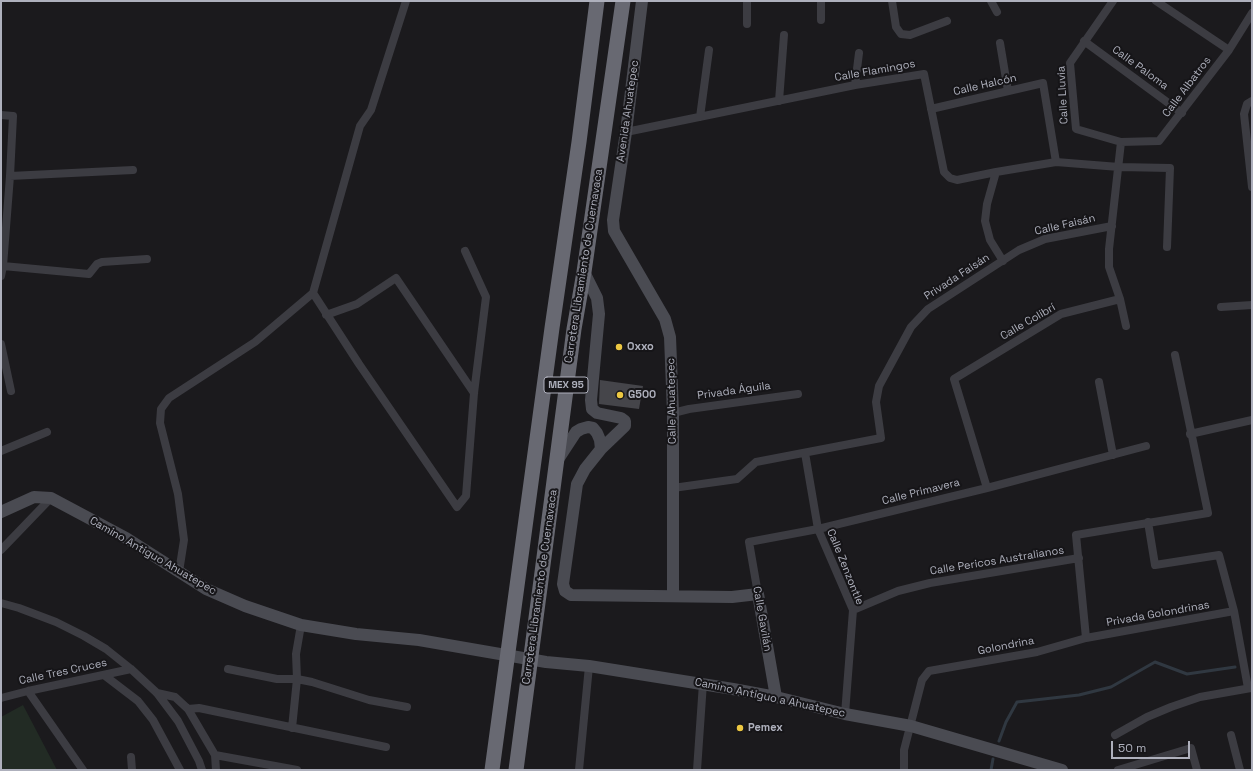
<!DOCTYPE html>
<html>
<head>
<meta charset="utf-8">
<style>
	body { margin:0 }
	#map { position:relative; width:1253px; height:771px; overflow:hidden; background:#1b1a1d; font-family:"Space Grotesk",sans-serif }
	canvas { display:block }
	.frame { position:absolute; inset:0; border:2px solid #aeb0bc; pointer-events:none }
	.scale { position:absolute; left:1111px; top:741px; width:79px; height:18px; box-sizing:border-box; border:2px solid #aeb0bc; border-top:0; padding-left:5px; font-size:12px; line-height:14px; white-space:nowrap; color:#aeb0bc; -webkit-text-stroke:3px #161518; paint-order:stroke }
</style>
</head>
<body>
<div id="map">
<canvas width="1253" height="771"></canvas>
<div class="frame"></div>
<div class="scale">50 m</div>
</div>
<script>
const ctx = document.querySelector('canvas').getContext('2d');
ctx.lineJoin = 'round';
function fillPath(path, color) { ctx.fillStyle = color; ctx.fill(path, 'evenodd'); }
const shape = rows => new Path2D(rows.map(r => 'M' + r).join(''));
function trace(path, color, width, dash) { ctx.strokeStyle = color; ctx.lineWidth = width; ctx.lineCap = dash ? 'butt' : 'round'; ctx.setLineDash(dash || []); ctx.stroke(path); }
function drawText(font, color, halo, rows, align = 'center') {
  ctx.font = font + ' "Space Grotesk",sans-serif'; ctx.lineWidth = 4; ctx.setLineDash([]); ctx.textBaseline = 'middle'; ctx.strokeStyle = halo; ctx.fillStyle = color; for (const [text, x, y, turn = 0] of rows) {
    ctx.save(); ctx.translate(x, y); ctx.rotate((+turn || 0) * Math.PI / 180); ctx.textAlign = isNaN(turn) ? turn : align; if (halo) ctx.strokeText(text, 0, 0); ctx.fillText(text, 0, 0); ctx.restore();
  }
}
const green = shape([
	[23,705,57,770,1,770,1,717]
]);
const stream = shape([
	[999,741,1006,722,1017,702,1079,695,1111,687,1155,662,1187,674,1235,667],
	[991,770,993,759]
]);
const building = shape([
	[600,380,643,386,639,409,599,404]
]);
const street = shape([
	[747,1,747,24],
	[821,1,821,20],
	[892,1,896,27,901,34,910,35,947,21],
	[991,1,997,12],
	[1113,1,1070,63,1076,129,1121,142,1159,141,1229,50,1252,13],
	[1156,1,1229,50],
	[1084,41,1182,113],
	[1000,43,1008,91],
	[855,85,859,53],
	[779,101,784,35],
	[1252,101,1247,104,1244,114,1252,187],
	[931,109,1043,83,1056,162],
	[1,115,13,116,10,176,3,266,1,276],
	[700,117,709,50],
	[626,132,855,85,924,74,944,172,950,178,957,180,996,172,1056,162,1119,167,1170,168,1167,247],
	[1121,142,1109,249,1109,267,1120,299,1126,326],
	[996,172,987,204,985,221,990,240,1003,261],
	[10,176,133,170],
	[3,266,89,274,97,264,102,262,147,259],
	[313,293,359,364,457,507,466,496,474,393,486,297,465,251],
	[1221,307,1252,305],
	[326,315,357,304,396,278,474,393],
	[1,344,11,391],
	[1099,382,1113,455],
	[673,413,689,409,798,394],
	[1190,434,1252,420],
	[1,451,47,432],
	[805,453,818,529,853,610,845,714],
	[673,488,737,479,756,462,881,438,876,402,879,386,911,327,928,309,1019,250,1045,239,1112,226],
	[987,488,954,379,1061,314,1120,299],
	[1148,522,1155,565,1219,555,1234,611,1248,688],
	[1,550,51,498],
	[179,572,184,540,178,494,160,423,161,409,169,398,255,342,313,293,360,126,371,110,406,1],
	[758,594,749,542,818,529,987,488,1146,446],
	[1,603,19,608,56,622,84,636,106,649,131,669,157,693,178,721,199,761,202,770],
	[853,610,898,591,930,583,1079,558],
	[1086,638,1076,535,1208,513,1175,355],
	[228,669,277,679,297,679,312,682,369,700,407,707],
	[104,675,138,701,153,720,180,770],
	[28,691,83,770],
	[157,693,175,697,188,709,215,755,216,770],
	[1,698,28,691,131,669],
	[188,709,199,708,386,747],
	[292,728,297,679,296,654,301,625],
	[1115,735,1147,717,1171,707,1200,697,1251,688],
	[1231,735,1240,770],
	[215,755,297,770],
	[131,757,132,770],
	[579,770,589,666],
	[697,770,703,683],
	[904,770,904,750,922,680,929,671,1037,652,1086,638,1234,611],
	[1118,770,1191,748,1197,770]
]);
const secondary = shape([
	[642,1,626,132,613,220,614,231,665,319,670,337,673,413,673,595],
	[584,272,597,298,599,314,591,400,592,409,597,413,621,418,625,421,625,426,601,449,585,469,577,484,563,584,565,591,571,595,732,597,758,594,776,697],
	[557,461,576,432,581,429,588,427,593,428,597,433,600,440,601,449],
	[1,512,34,497,51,498,126,538,206,589,245,606,301,625,356,634,419,640,546,662,589,666,733,689,776,697,845,714,911,726,1062,770]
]);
const highway = shape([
	[492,770,552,328,579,142,597,1],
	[516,770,574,329,584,272,623,1]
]);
const markers = [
	[619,347,4,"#edc842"],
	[620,395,4,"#edc842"],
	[740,728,4,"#edc842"]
];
const shields = [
	[566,385,44]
];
const shieldNames = [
	["MEX 95",566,385]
];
const streetNames = [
	["Calle Paloma",1140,68,36],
	["Calle Flamingos",875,71,-10],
	["Calle Halcón",985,85,-13],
	["Calle Albatros",1187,87,-53],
	["Calle Lluvia",1063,95,-93],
	["Avenida Ahuatepec",628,111,-82],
	["Calle Faisán",1065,225,-13],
	["Carretera Libramiento de Cuernavaca",584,266,-81],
	["Privada Faisán",957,277,-33],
	["Calle Colibrí",1028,322,-30],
	["Privada Águila",734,391,-8],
	["Calle Ahuatepec",672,401,-91],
	["Calle Primavera",921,492,-14],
	["Camino Antiguo Ahuatepec",153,556,30],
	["Calle Pericos Australianos",997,561,-9],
	["Calle Zenzontle",845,567,68],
	["Carretera Libramiento de Cuernavaca",540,587,-82],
	["Privada Golondrinas",1158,614,-10],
	["Calle Gavilán",762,619,80],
	["Golondrina",1006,646,-11],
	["Calle Tres Cruces",63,672,-12],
	["Camino Antiguo a Ahuatepec",770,698,12]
];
const poiNames = [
	["Oxxo",627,347],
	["G500",628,395],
	["Pemex",748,728]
];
fillPath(green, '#222b24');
trace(stream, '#303841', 3);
fillPath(building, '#45454a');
trace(street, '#3c3c42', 8);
trace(secondary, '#4a4b52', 12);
trace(highway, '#686972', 15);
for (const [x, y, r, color] of markers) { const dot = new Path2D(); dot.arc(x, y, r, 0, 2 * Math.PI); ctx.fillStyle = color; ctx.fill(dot); trace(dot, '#161518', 1.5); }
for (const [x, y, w] of shields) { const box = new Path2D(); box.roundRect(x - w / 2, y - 8, w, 16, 3); ctx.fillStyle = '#161518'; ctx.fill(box); trace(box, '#aeb0bc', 1); }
drawText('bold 10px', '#aeb0bc', null, shieldNames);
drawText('11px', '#aeb0bc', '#161518', streetNames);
drawText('bold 11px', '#aeb0bc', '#161518', poiNames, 'left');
</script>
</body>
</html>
